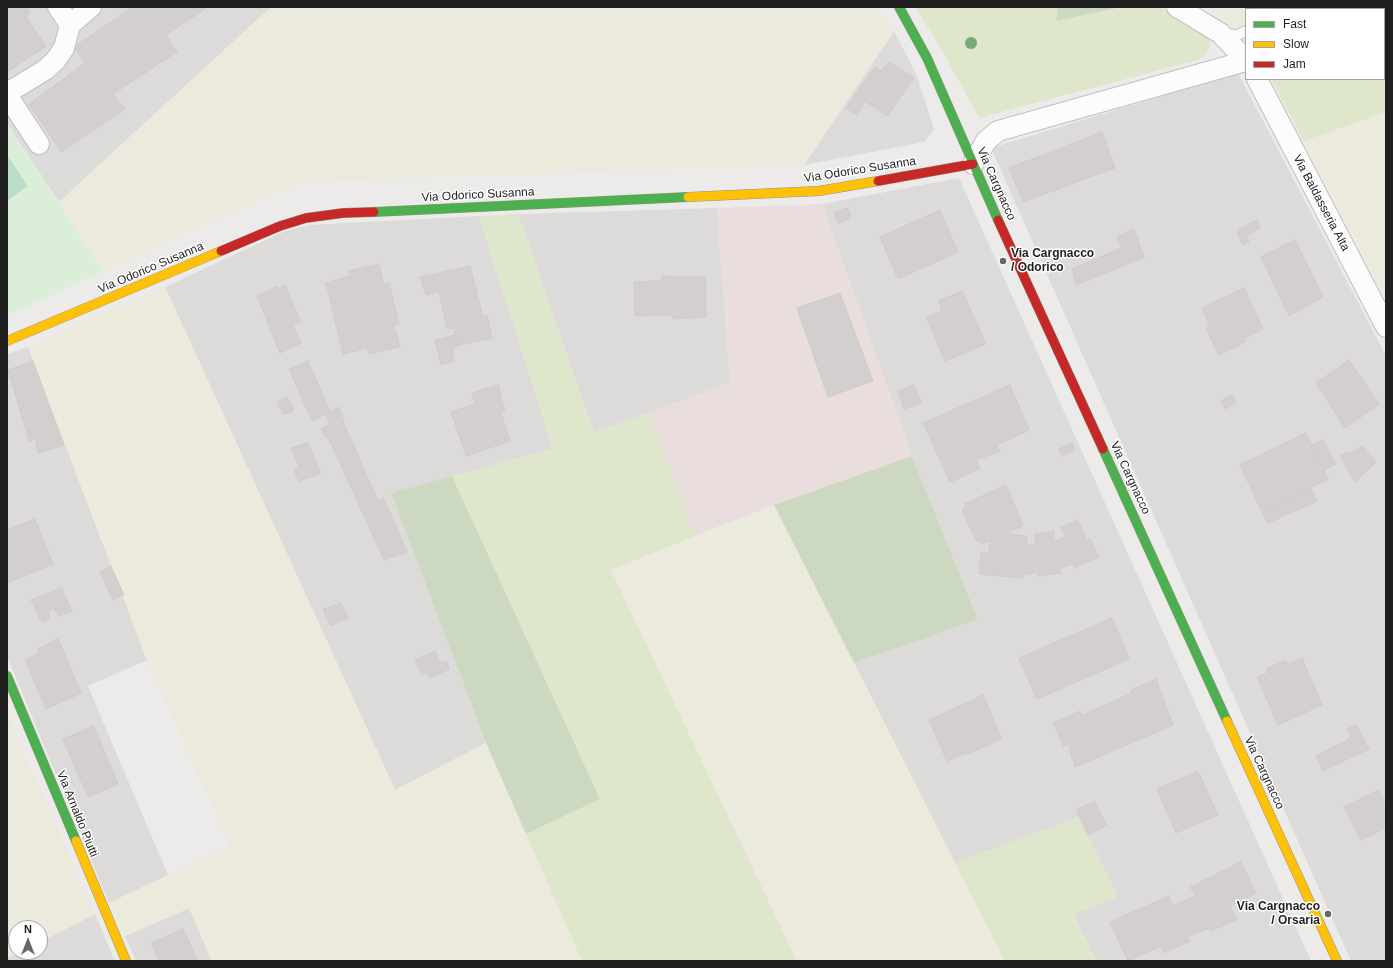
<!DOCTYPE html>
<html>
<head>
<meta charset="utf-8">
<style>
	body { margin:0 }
	#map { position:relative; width:1393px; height:968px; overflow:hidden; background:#edebe9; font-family:Arial,sans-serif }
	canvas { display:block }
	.frame { position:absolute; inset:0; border:8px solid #1f1f1f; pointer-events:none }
	.legend { position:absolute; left:1245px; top:8px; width:140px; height:72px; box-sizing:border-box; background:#fff; border:1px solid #a5a5a5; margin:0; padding:5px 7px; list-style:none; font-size:12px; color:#1f1f1f }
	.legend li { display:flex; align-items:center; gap:8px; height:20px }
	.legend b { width:20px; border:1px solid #a5a5a5 }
	.north { position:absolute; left:8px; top:920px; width:40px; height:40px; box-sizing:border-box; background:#fff; border:1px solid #a5a5a5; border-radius:50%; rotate:0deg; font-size:11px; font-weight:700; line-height:16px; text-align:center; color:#1f1f1f }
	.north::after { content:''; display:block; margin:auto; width:14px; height:18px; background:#676666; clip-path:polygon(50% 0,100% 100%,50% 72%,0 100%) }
</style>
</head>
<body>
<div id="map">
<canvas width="1393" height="968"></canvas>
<div class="frame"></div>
<ul class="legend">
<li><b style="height:5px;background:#4caf50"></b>Fast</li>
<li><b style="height:5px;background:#ffc107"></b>Slow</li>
<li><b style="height:5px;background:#c62828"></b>Jam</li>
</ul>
<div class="north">N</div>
</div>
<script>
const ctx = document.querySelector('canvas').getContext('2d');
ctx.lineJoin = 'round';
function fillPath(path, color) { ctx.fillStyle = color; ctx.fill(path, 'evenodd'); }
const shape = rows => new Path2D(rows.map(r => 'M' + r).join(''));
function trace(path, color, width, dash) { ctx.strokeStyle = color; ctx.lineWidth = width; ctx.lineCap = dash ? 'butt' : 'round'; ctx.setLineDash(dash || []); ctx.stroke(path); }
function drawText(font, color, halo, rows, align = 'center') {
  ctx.font = font + ' Arial,sans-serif'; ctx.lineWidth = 3; ctx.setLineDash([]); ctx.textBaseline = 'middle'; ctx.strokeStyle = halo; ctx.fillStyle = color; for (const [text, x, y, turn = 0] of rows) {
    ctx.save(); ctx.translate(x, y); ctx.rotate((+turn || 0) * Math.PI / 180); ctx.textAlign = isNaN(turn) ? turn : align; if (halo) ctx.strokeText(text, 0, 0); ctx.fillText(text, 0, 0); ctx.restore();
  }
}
const residential = shape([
	[7,7,271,7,59,202,7,123],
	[894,31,917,76,934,129,924,142,804,165],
	[1238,73,1386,356,1386,961,1351,961,991,148],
	[959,178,1311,961,1097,961,1073,914,1118,897,1079,817,955,863,854,663,978,618,912,456,822,204],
	[717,208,730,383,594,433,518,214],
	[479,216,553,449,391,493,486,743,395,790,165,287,283,232,309,225],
	[28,347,147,660,88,686,168,875,109,903,7,656,7,354],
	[189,908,212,961,136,961,125,936],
	[95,914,115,961,7,961,7,958,20,952,40,952,40,942]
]);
const commercial = shape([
	[822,204,912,456,774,505,695,536,649,413,730,383,717,208]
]);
const farmland = shape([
	[271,7,877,7,894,31,804,165,300,182,103,271,59,202],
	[1205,7,1386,7,1386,30,1384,30,1384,9,1246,9,1246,34],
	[1386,112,1386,298,1304,141],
	[165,287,395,790,486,743,582,961,212,961,189,908,125,936,109,903,230,846,147,660,28,347],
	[774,505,1005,961,797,961,611,570],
	[7,715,95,914,40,942,40,928,16,928,16,952,20,952,7,958]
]);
const grass = shape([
	[915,7,1058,7,1056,21,1122,7,1160,7,1201,27,1210,37,1209,50,1204,56,1197,60,979,118,943,52],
	[1384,30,1386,30,1386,112,1304,141,1271,79,1384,79],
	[518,214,594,433,649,413,695,536,611,570,797,961,582,961,526,834,600,799,452,476,553,449,479,216],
	[1079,817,1118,897,1073,914,1097,961,1005,961,955,863]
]);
const forest = shape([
	[1058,7,1122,7,1056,21],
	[912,456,978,619,854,663,774,505],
	[452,476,600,799,526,834,486,743,391,493]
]);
const park = shape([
	[7,123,103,271,21,310,7,314]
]);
const pitch = shape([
	[7,155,28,186,7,201]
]);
const building = shape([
	[7,7,26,7,30,12,26,17,46,46,7,72,7,7],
	[133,7,208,7,166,35,177,52,113,94,125,109,61,152,29,104,85,63,74,47,133,7],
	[889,62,914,78,887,116,865,101,857,115,846,108,875,67,881,71,889,62],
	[1102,132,1115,168,1023,202,1009,168,1102,132],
	[848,208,851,218,838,223,834,212,848,208],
	[940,210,958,252,898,279,880,237,940,210],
	[1257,220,1260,228,1247,236,1249,242,1242,245,1237,230,1257,220],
	[1134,229,1144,257,1076,285,1072,269,1121,248,1117,237,1134,229],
	[1295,240,1323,297,1289,316,1261,257,1295,240],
	[379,264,384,285,389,283,399,324,394,325,400,347,369,354,367,348,343,354,326,283,350,276,349,271,379,264],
	[470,266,483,317,487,315,492,338,457,346,454,328,447,329,439,291,426,295,420,277,470,266],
	[662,276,706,277,706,317,672,319,672,315,635,316,634,282,662,280,662,276],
	[285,285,301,322,293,324,301,343,280,353,257,296,277,286,278,289,285,285],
	[1244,288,1263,329,1244,338,1245,342,1219,355,1206,329,1210,327,1202,308,1244,288],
	[962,291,986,344,945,361,926,317,942,311,938,301,962,291],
	[840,293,873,381,828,397,797,308,840,293],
	[455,335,457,346,452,349,454,361,441,365,435,340,455,335],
	[1349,360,1379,404,1345,428,1316,383,1349,360],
	[33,361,64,445,38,453,35,439,29,441,8,370,33,361],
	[308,361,330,412,312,421,289,369,308,361],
	[498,385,505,412,501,413,510,441,466,456,451,412,475,404,472,393,498,385],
	[914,385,922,403,904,409,898,391,914,385],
	[1010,385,1029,430,997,445,1000,451,976,460,980,469,950,482,923,423,1010,385],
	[1232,395,1236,403,1225,409,1221,401,1232,395],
	[287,397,294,410,284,415,277,402,287,397],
	[339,407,345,426,378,501,384,499,407,552,384,560,328,437,326,438,321,428,330,425,326,415,339,407],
	[1306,433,1328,479,1262,512,1240,465,1306,433],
	[1323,440,1336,464,1324,470,1312,445,1323,440],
	[308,443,321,473,299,481,294,470,299,467,291,448,308,443],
	[1072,443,1075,450,1062,456,1059,449,1072,443],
	[1363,446,1376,462,1355,482,1340,456,1347,452,1348,455,1363,446],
	[1006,485,1023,526,1008,532,1010,534,1027,536,1026,546,1036,544,1035,534,1054,531,1054,542,1066,537,1061,527,1078,520,1086,540,1090,538,1099,557,1074,568,1072,564,1059,569,1061,573,1038,576,1037,572,1023,575,1023,578,979,574,981,552,989,553,990,543,989,541,981,544,979,540,976,541,962,510,966,508,964,504,1006,485],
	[1311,488,1317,501,1268,523,1262,512,1311,488],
	[35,519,53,564,7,583,7,530,35,519],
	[111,566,124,595,113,600,100,572,111,566],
	[61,588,72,611,59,616,54,608,48,611,50,619,42,623,31,600,61,588],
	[341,603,348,618,330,626,323,609,341,603],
	[1112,618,1129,659,1037,699,1019,658,1112,618],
	[58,639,81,693,46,709,25,660,39,653,38,649,58,639],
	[435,651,440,663,447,661,449,669,430,678,427,673,422,675,415,660,435,651],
	[1302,658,1322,705,1278,725,1257,677,1268,673,1266,669,1286,660,1288,665,1302,658],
	[1156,679,1173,725,1075,767,1068,745,1063,746,1053,723,1080,711,1082,715,1132,693,1131,690,1156,679],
	[983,695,1002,739,967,754,966,753,947,761,929,720,983,695],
	[1356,725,1369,749,1323,771,1316,756,1351,738,1347,729,1356,725],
	[94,726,118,784,88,797,63,739,94,726],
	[1198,771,1218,815,1176,833,1157,789,1198,771],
	[1378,790,1386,805,1386,828,1361,840,1344,807,1378,790],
	[1094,801,1107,825,1088,835,1076,810,1094,801],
	[1241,862,1256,893,1230,906,1237,920,1211,931,1210,928,1187,937,1190,941,1164,953,1161,946,1128,961,1110,922,1169,896,1172,906,1196,896,1190,887,1241,862],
	[183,929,198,961,159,961,151,943,183,929]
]);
const lane = shape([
	[1258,9,1258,7],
	[1222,34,1238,35,1246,31]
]);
const street = shape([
	[58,7,70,25,91,7],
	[1177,7,1220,33,1246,60],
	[1257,79,1386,327],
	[7,93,45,70,55,61,64,48,70,25],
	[7,95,39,144],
	[973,164,986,141,998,131,1246,61]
]);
const fast = shape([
	[899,7,927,58,998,220],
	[374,212,688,197],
	[1103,449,1227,721],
	[7,676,76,841]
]);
const slow = shape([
	[688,197,819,191,878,181],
	[7,341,221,251],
	[1227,721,1337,961],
	[76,841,126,961]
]);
const jam = shape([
	[878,181,973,164],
	[998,220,1103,449],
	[221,251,280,226,306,218,343,213,374,212]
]);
const trees = [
	[971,43]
];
const markers = [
	[1003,261,4,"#676666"],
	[1328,914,4,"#676666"]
];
const streetNames = [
	["Via Odorico Susanna",860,170,-9],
	["Via Cargnacco",996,184,66],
	["Via Odorico Susanna",478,195,-3],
	["Via Baldasseria Alta",1321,203,62],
	["Via Odorico Susanna",151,268,-23],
	["Via Cargnacco",1130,478,65],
	["Via Cargnacco",1264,773,65],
	["Via Arnaldo Piutti",77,814,68]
];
const poiNames = [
	["Via Cargnacco",1011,254],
	["/ Odorico",1011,268],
	["Via Cargnacco",1320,907,"right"],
	["/ Orsaria",1320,921,"right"]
];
fillPath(residential, '#dcdbda');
fillPath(commercial, '#e9dddd');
fillPath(farmland, '#eceadd');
fillPath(grass, '#dee6cb');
fillPath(forest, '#cdd8c1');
fillPath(park, '#dbefd8');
fillPath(pitch, '#b9dec9');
fillPath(building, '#d2cfce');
trace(building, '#d0ccca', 1);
trace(lane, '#c0c0bf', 12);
trace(street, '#c0c0bf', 22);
trace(fast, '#959483', 10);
trace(slow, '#959483', 10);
trace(jam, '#959483', 10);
trace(lane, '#fcfcfc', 10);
trace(street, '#fcfcfc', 20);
trace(fast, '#4caf50', 9);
trace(slow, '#ffc107', 9);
trace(jam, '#c62828', 9);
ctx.fillStyle = '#7ca777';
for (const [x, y] of trees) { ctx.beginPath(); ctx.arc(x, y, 6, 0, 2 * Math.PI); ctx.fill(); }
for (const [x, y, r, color] of markers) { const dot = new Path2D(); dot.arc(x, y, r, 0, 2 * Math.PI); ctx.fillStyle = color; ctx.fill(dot); trace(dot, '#fff', 1.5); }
drawText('12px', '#1f1f1f', '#fff', streetNames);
drawText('bold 12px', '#1f1f1f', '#fff', poiNames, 'left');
</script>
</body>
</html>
